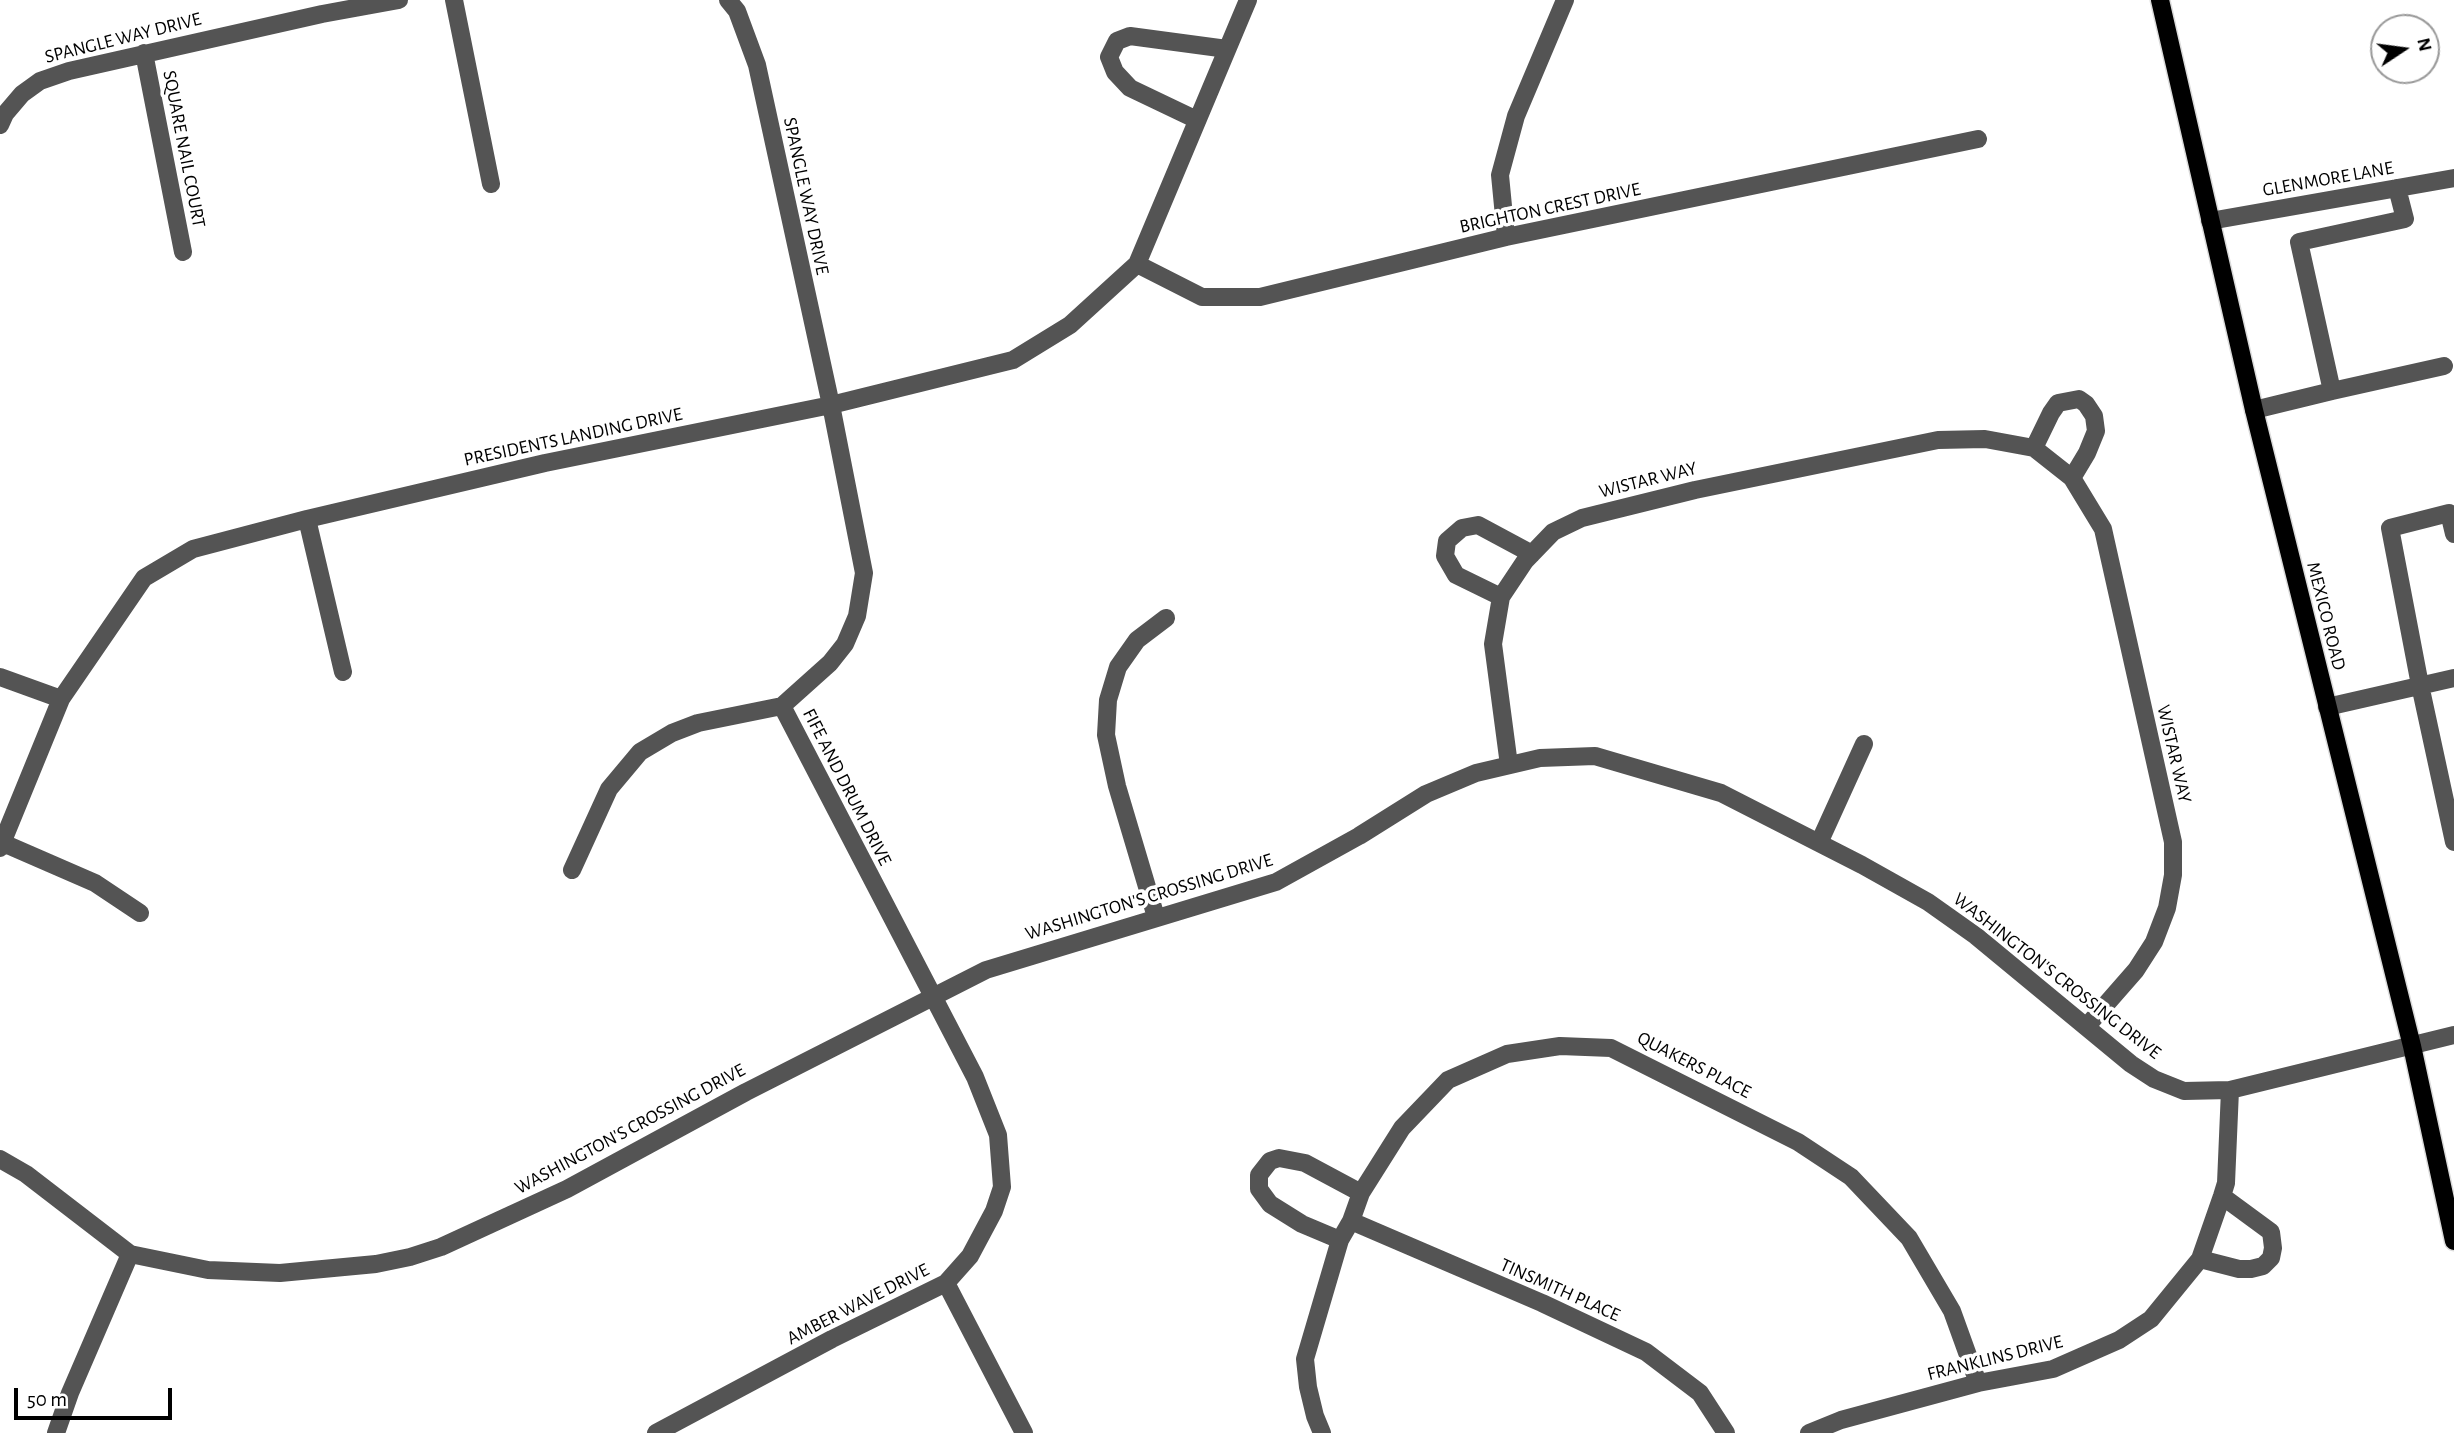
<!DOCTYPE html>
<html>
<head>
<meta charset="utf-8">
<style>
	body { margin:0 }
	#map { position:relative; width:2454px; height:1433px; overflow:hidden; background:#fff; font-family:"Alegreya Sans",sans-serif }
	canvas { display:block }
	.north { position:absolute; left:2370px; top:14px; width:70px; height:70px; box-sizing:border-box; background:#fff; border:2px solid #999; border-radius:50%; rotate:77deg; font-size:19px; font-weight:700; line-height:28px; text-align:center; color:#000 }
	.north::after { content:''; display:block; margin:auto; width:24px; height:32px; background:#000; clip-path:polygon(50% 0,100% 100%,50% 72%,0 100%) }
	.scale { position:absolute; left:14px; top:1388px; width:158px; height:32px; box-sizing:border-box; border:4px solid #000; border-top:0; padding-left:9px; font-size:21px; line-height:24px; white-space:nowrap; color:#000; -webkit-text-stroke:5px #fff; paint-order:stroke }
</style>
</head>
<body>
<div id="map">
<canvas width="2454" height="1433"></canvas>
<div class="north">N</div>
<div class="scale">50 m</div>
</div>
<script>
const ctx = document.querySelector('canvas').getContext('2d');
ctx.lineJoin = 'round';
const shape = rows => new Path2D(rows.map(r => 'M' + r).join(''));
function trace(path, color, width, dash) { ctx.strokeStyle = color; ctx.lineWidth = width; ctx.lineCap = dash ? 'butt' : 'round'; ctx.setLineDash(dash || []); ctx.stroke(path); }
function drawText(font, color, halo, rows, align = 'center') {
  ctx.font = font + ' "Alegreya Sans",sans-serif'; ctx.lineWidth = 7; ctx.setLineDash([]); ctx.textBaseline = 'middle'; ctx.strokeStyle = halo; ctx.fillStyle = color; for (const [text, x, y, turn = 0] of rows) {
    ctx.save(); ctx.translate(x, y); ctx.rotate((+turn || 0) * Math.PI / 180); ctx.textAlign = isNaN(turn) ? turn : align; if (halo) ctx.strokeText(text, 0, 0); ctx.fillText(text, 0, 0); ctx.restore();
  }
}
const minor = shape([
	[454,0,491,184],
	[144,53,183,252],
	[1197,120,1130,88,1115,72,1109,57,1117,41,1130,36,1227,49],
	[0,125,5,114,22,94,40,81,69,71,322,14,399,0],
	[2210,221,2454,178],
	[1506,237,1500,175,1516,116,1565,0],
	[1137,264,1202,297,1260,297,1506,237,1978,139],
	[2332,391,2444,366],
	[2254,410,2332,391,2299,242,2405,219,2397,188],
	[2034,448,2051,413,2058,403,2079,399,2086,404,2094,416,2096,431,2087,453,2072,478],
	[307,519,343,672],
	[2454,534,2449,513,2390,528,2420,685,2454,842],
	[1501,597,1456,575,1445,556,1447,541,1462,528,1478,525,1532,554],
	[0,677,61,699],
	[2327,707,2454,678],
	[1509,765,1493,644,1501,597,1525,561,1553,532,1582,518,1695,490,1938,440,1985,439,2034,448,2072,478,2103,529,2173,842,2173,875,2167,908,2154,942,2136,970,2087,1026],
	[3,843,95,883,140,913],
	[1819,843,1864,744],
	[0,848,61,699,144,578,193,549,307,519,545,463,831,405,1013,360,1070,325,1137,264,1248,0],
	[572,870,609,789,640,752,672,733,698,723,782,706],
	[1156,917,1117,786,1106,735,1108,700,1118,667,1137,640,1166,618],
	[0,1159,26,1174,130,1254,208,1270,280,1273,376,1264,410,1257,441,1247,567,1189,746,1092,986,970,1276,882,1359,836,1426,794,1476,773,1540,758,1595,756,1721,793,1862,865,1928,902,1976,936,2131,1064,2154,1079,2184,1091,2230,1090,2454,1035],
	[1351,1221,1542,1303,1646,1352,1700,1393,1726,1433],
	[1340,1240,1302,1224,1270,1204,1259,1189,1259,1175,1270,1161,1279,1158,1305,1163,1361,1193],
	[2200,1259,2239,1269,2251,1269,2263,1266,2271,1258,2273,1248,2271,1232,2222,1196],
	[946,1283,1024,1433],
	[56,1433,70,1393,130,1254],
	[656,1433,832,1339,946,1283,970,1256,994,1211,1002,1187,998,1135,975,1077,782,706,830,663,845,644,857,616,864,573,831,405,757,65,737,11,728,0],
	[1322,1433,1315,1416,1308,1387,1305,1359,1340,1240,1351,1221,1361,1193,1402,1128,1448,1080,1507,1054,1560,1046,1611,1048,1798,1142,1851,1177,1909,1238,1952,1311,1978,1383],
	[1809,1433,1841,1420,1978,1383,2053,1369,2119,1340,2151,1319,2200,1259,2222,1196,2226,1183,2230,1090]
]);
const major = shape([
	[2160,0,2254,410,2412,1046,2454,1241]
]);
const streetNames = [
	["SPANGLE WAY DRIVE",123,38,-14],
	["SQUARE NAIL COURT",184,149,79],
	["GLENMORE LANE",2328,179,-10],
	["SPANGLE WAY DRIVE",806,196,78],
	["BRIGHTON CREST DRIVE",1550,208,-12],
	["PRESIDENTS LANDING DRIVE",573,437,-12],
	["WISTAR WAY",1648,480,-14],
	["MEXICO ROAD",2326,616,76],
	["WISTAR WAY",2174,754,77],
	["FIFE AND DRUM DRIVE",847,787,63],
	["WASHINGTON'S CROSSING DRIVE",1149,897,-17],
	["WASHINGTON'S CROSSING DRIVE",2057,976,38],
	["QUAKERS PLACE",1694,1065,27],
	["WASHINGTON'S CROSSING DRIVE",630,1129,-28],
	["TINSMITH PLACE",1560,1290,24],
	["AMBER WAVE DRIVE",858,1304,-27],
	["FRANKLINS DRIVE",1995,1358,-14]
];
trace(major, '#dbdbdb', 21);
trace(minor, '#545454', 18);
trace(major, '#000', 18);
drawText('19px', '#000', '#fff', streetNames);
</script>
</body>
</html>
